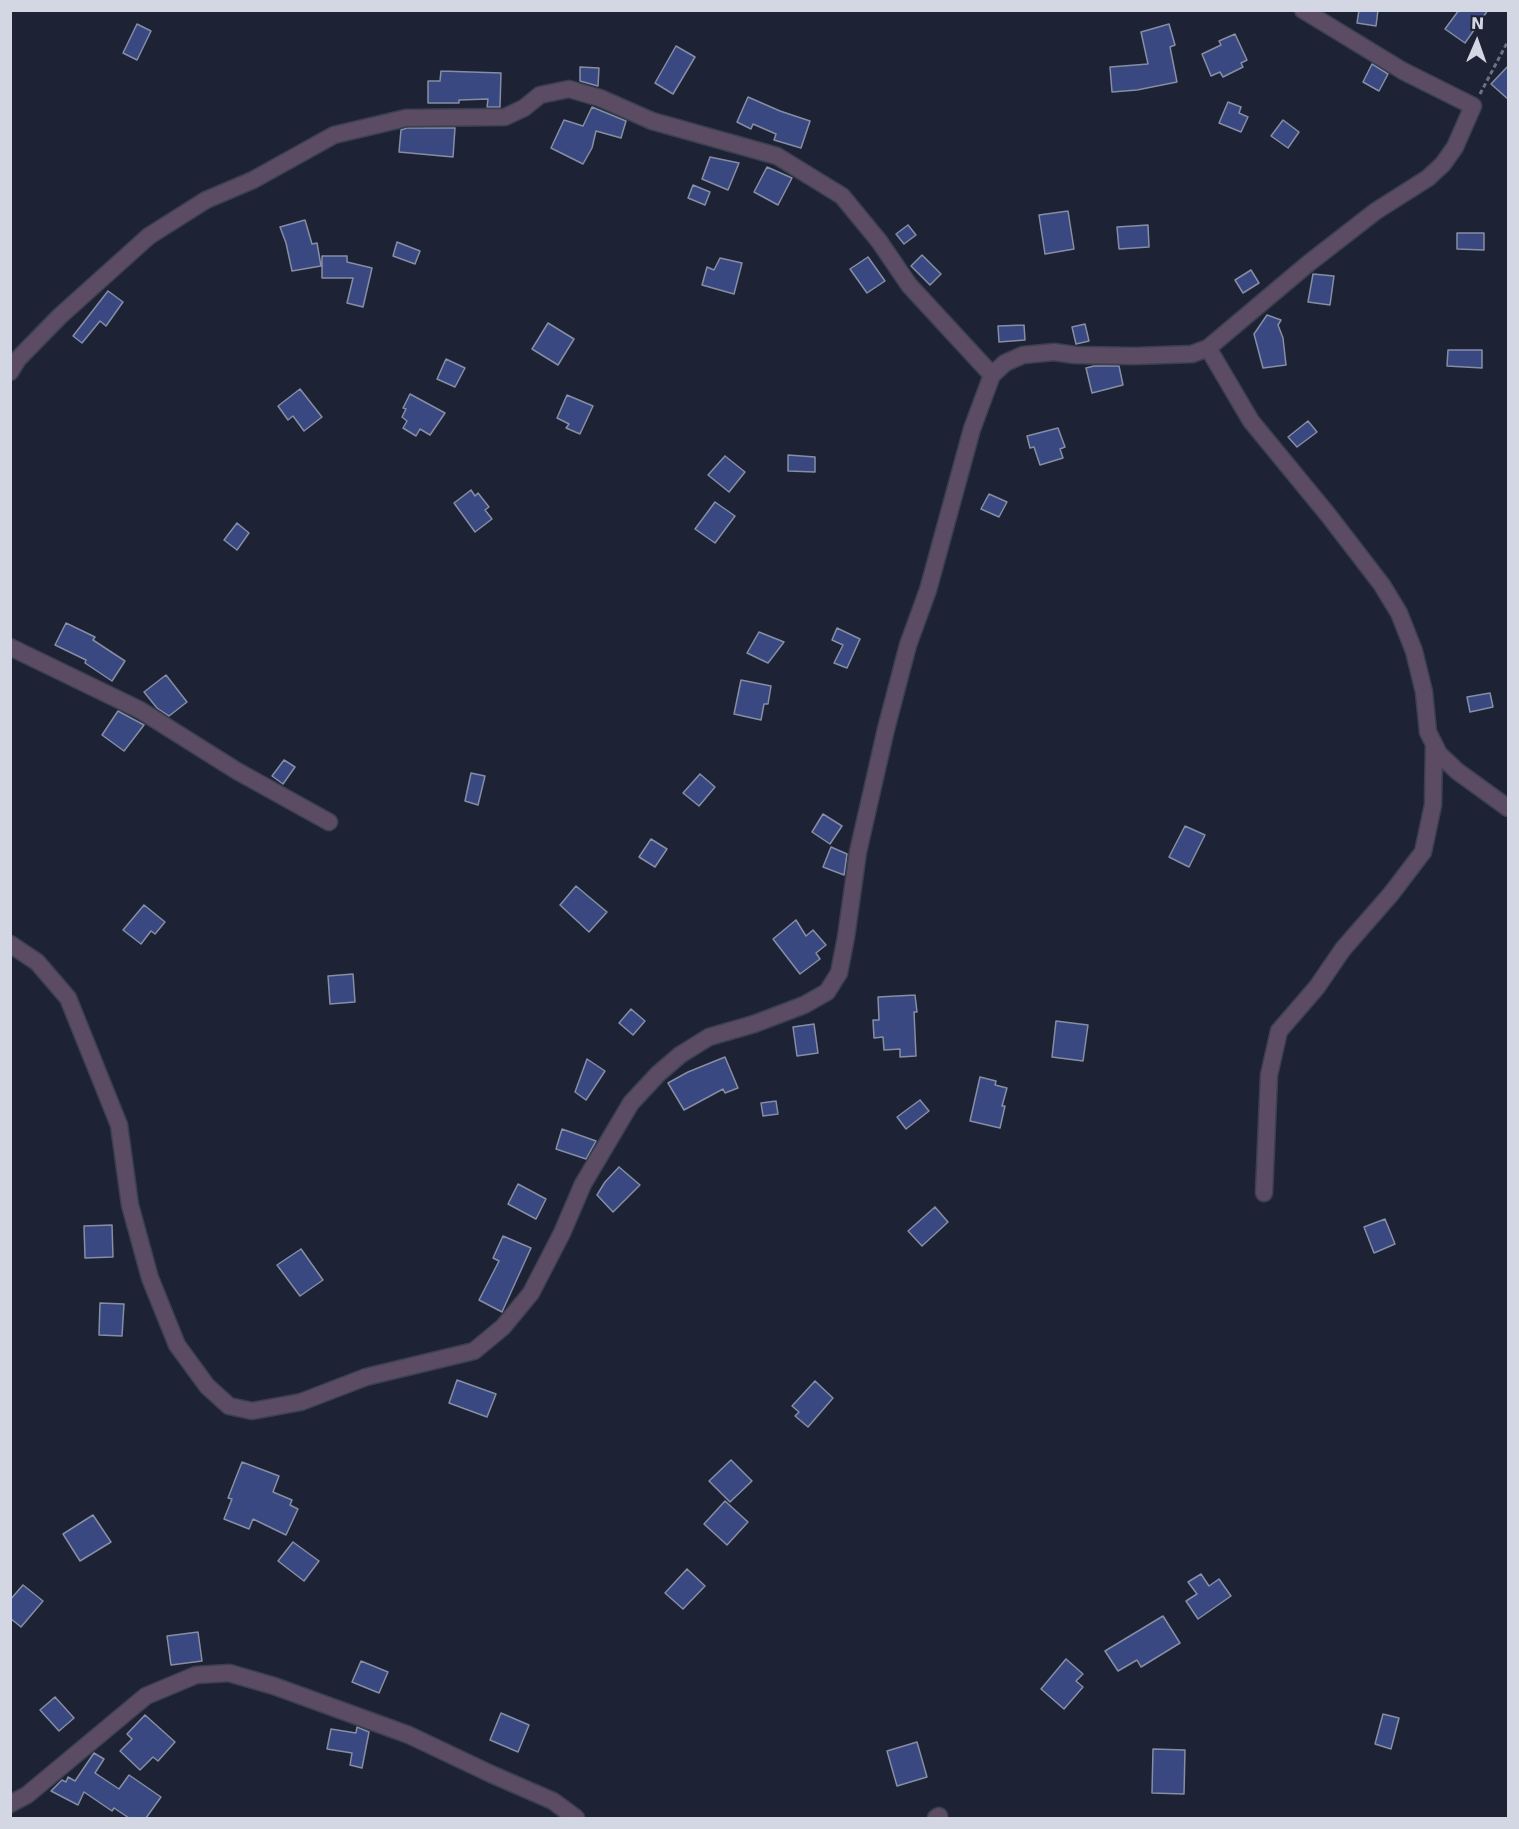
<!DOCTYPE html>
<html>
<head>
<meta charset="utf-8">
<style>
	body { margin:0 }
	#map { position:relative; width:1519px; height:1829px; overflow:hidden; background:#1d2334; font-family:"DejaVu Sans",sans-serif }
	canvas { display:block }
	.frame { position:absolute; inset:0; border:12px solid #d3d7e3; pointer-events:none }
	.north { position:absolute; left:1447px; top:12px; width:60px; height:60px; -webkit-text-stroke:4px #1d2334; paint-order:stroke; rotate:2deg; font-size:16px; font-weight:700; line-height:24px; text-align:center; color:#d3d7e3 }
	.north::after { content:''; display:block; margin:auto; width:21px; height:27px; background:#d3d7e3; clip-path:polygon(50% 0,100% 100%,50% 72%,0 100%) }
</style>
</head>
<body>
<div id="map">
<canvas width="1519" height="1829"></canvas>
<div class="frame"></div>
<div class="north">N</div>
</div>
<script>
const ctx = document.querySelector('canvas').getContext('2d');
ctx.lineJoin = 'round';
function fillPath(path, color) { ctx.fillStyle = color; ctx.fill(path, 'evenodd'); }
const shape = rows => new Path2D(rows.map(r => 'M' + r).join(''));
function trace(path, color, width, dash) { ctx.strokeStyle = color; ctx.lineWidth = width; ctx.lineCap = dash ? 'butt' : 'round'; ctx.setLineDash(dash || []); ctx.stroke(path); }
const building = shape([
	[1359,10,1378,10,1376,26,1357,23,1359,10],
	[1459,10,1488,10,1465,43,1445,29,1459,10],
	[137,24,151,31,137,60,123,53,137,24],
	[1169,24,1175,45,1170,47,1177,82,1137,90,1112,92,1110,67,1148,64,1141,32,1169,24],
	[1235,34,1247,60,1241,63,1243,67,1223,77,1220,72,1211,76,1202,54,1221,45,1219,41,1235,34],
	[676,46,695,57,673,94,655,83,676,46],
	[1372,64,1388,74,1379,91,1363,82,1372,64],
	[1509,65,1509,100,1491,84,1509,65],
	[580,67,599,68,598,86,580,81,580,67],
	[441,71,501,73,500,107,487,107,488,99,459,100,459,103,428,103,428,81,440,81,441,71],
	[748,97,780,111,810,121,801,148,774,140,776,134,753,124,751,129,737,122,748,97],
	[1228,102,1241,107,1239,113,1248,117,1241,132,1219,123,1228,102],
	[592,107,626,121,621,138,596,131,592,148,583,164,551,148,564,120,583,126,592,107],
	[1283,120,1299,132,1288,148,1271,136,1283,120],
	[407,128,455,128,453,157,399,152,401,130,407,128],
	[710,157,739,163,728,190,702,179,710,157],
	[767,167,792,178,778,205,754,192,767,167],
	[693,185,710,192,705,205,688,198,693,185],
	[1068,211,1074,249,1045,254,1039,215,1068,211],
	[305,220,312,244,317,243,321,266,292,271,286,243,280,227,305,220],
	[908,225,916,235,904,244,896,234,908,225],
	[1148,225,1149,247,1119,249,1117,227,1148,225],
	[1457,233,1484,233,1484,250,1457,249,1457,233],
	[397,242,420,251,415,264,393,256,397,242],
	[922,255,941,274,930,285,911,266,922,255],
	[322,256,347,256,347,262,372,268,363,307,347,303,353,278,322,278,322,256],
	[868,257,885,281,867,293,850,269,868,257],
	[720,258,742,263,734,294,702,285,707,267,714,270,720,258],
	[1251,270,1259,283,1243,293,1235,280,1251,270],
	[1313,274,1334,276,1330,305,1308,302,1313,274],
	[108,291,123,302,106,326,100,321,82,343,73,336,108,291],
	[1267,315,1281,320,1278,325,1283,338,1286,365,1263,368,1254,334,1267,315],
	[548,323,574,339,558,365,532,349,548,323],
	[1085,324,1089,341,1076,344,1072,327,1085,324],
	[1024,325,1025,340,999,342,998,326,1024,325],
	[1448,350,1482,350,1482,368,1447,366,1448,350],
	[446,359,465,368,455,387,437,379,446,359],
	[1094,366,1119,366,1123,385,1092,393,1086,368,1094,366],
	[300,389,322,417,304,431,293,416,288,420,278,406,300,389],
	[410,394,445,413,430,435,420,429,416,436,403,428,407,421,402,417,406,409,403,408,410,394],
	[567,395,593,406,580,434,566,428,569,424,557,418,567,395],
	[1308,421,1317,432,1297,447,1288,437,1308,421],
	[1058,428,1065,447,1060,449,1063,458,1040,465,1034,447,1030,448,1027,436,1058,428],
	[788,455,815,457,815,472,788,471,788,455],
	[725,456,745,472,729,492,708,475,725,456],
	[471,490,475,496,478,493,489,507,485,510,492,519,475,532,454,503,471,490],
	[989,494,1007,502,999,517,981,509,989,494],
	[715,502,735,516,715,543,695,529,715,502],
	[237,523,249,533,237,550,224,540,237,523],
	[66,623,95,637,93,640,125,661,112,681,85,663,86,660,55,645,66,623],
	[837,628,860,639,847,668,834,663,843,645,832,640,837,628],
	[759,632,784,642,768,663,747,653,759,632],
	[166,675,187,702,169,716,157,708,144,692,166,675],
	[741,680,771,686,768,704,764,704,761,720,734,714,741,680],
	[1490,693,1493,707,1470,712,1467,697,1490,693],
	[118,711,144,725,124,751,102,735,118,711],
	[284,760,295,767,283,784,272,776,284,760],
	[471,773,485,776,478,805,465,801,471,773],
	[700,774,715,787,699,806,683,793,700,774],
	[823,814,842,826,830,844,812,832,823,814],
	[1185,826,1205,835,1189,867,1169,857,1185,826],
	[651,839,667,849,655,867,639,857,651,839],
	[831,847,847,854,844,875,823,867,831,847],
	[576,886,607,912,589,932,560,905,576,886],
	[144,905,165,922,155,934,151,931,141,944,123,930,144,905],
	[796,920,806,936,813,930,826,945,816,953,820,959,800,974,773,939,796,920],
	[353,974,355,1002,330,1004,328,976,353,974],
	[915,995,917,1012,914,1012,916,1056,900,1057,900,1049,884,1050,883,1037,874,1038,873,1020,879,1020,878,997,915,995],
	[631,1009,645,1021,633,1035,619,1023,631,1009],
	[1056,1021,1088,1025,1083,1061,1052,1057,1056,1021],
	[814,1024,818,1053,797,1056,793,1027,814,1024],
	[725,1057,738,1088,725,1093,723,1089,684,1110,668,1083,688,1072,725,1057],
	[587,1059,605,1071,586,1100,575,1092,587,1059],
	[980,1077,996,1081,995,1085,1007,1088,1002,1106,1005,1106,1000,1128,970,1121,980,1077],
	[920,1100,929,1111,906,1129,897,1117,920,1100],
	[776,1101,778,1114,763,1116,761,1103,776,1101],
	[562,1129,596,1141,586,1159,556,1149,562,1129],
	[619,1167,640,1185,613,1212,597,1195,605,1182,619,1167],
	[518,1184,546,1199,536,1219,508,1204,518,1184],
	[935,1207,948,1222,922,1246,908,1231,935,1207],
	[1385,1219,1395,1244,1374,1253,1364,1227,1385,1219],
	[112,1225,113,1257,85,1258,84,1226,112,1225],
	[503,1236,531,1248,502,1312,479,1300,499,1261,493,1258,503,1236],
	[301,1249,323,1280,300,1296,277,1265,301,1249],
	[100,1303,124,1304,122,1336,99,1335,100,1303],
	[457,1380,496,1394,487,1417,449,1403,457,1380],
	[815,1381,833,1398,808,1427,795,1416,799,1412,792,1406,815,1381],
	[731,1460,752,1481,730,1502,709,1481,731,1460],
	[242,1462,279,1476,273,1492,292,1500,290,1505,298,1509,286,1535,253,1519,249,1529,224,1519,232,1499,228,1498,242,1462],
	[725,1501,748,1522,727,1545,704,1524,725,1501],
	[93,1515,111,1542,80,1561,63,1534,93,1515],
	[293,1542,319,1561,304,1581,278,1561,293,1542],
	[687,1569,705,1586,683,1609,665,1593,687,1569],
	[1201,1574,1209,1586,1219,1579,1231,1596,1198,1619,1186,1601,1197,1594,1188,1582,1201,1574],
	[23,1585,43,1601,21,1627,10,1618,10,1600,23,1585],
	[1163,1616,1180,1643,1141,1667,1137,1660,1118,1671,1105,1651,1163,1616],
	[198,1632,202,1661,171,1665,167,1636,198,1632],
	[1066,1659,1083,1674,1076,1681,1083,1687,1064,1709,1041,1689,1066,1659],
	[361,1661,388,1672,379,1693,352,1682,361,1661],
	[55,1697,74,1718,59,1731,40,1710,55,1697],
	[501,1713,529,1725,518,1752,490,1740,501,1713],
	[1383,1714,1399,1718,1391,1749,1375,1744,1383,1714],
	[145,1715,175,1742,158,1761,153,1757,140,1770,120,1751,132,1739,127,1734,145,1715],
	[357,1727,369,1732,362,1768,350,1765,352,1753,327,1749,331,1729,356,1733,357,1727],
	[917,1742,927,1777,897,1786,887,1751,917,1742],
	[1153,1749,1185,1750,1184,1794,1152,1793,1153,1749],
	[94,1753,104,1759,95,1773,119,1789,129,1775,161,1797,146,1818,129,1818,114,1808,112,1811,84,1792,78,1805,51,1791,62,1780,66,1782,68,1777,75,1781,94,1753]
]);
const path = shape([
	[1480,94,1508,41]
]);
const minor = shape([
	[1208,348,1251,421,1329,516,1382,585,1399,613,1414,651,1424,692,1428,732,1439,754,1457,771,1508,808],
	[10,372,18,359,60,316,149,236,206,200,253,180,334,135,406,118,505,117,524,108,540,95,569,89,600,98,652,121,777,156,842,196,879,241,909,285,992,375],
	[10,647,140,710,237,771,329,822],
	[10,944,37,962,68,998,119,1125,130,1205,150,1278,177,1345,207,1386,229,1406,252,1411,301,1402,366,1377,474,1351,503,1327,531,1293,562,1233,583,1184,631,1103,658,1074,680,1055,709,1037,754,1024,804,1005,827,992,839,973,846,937,858,852,886,729,908,645,928,590,972,429,992,375,1005,363,1023,355,1054,352,1075,355,1135,356,1192,354,1208,348,1309,263,1376,211,1428,178,1443,164,1455,147,1473,106,1403,71,1303,10],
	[1264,1193,1269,1075,1279,1031,1317,987,1343,949,1391,894,1423,852,1433,805,1434,745],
	[10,1804,27,1795,146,1696,196,1675,229,1673,274,1686,409,1735,491,1774,553,1801,576,1818],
	[936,1818,939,1816]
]);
fillPath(building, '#394881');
trace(building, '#868ea4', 1.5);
trace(minor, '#3a4050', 19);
trace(path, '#6d7281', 3, [4.5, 3]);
trace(minor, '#5b4b63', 16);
</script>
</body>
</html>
